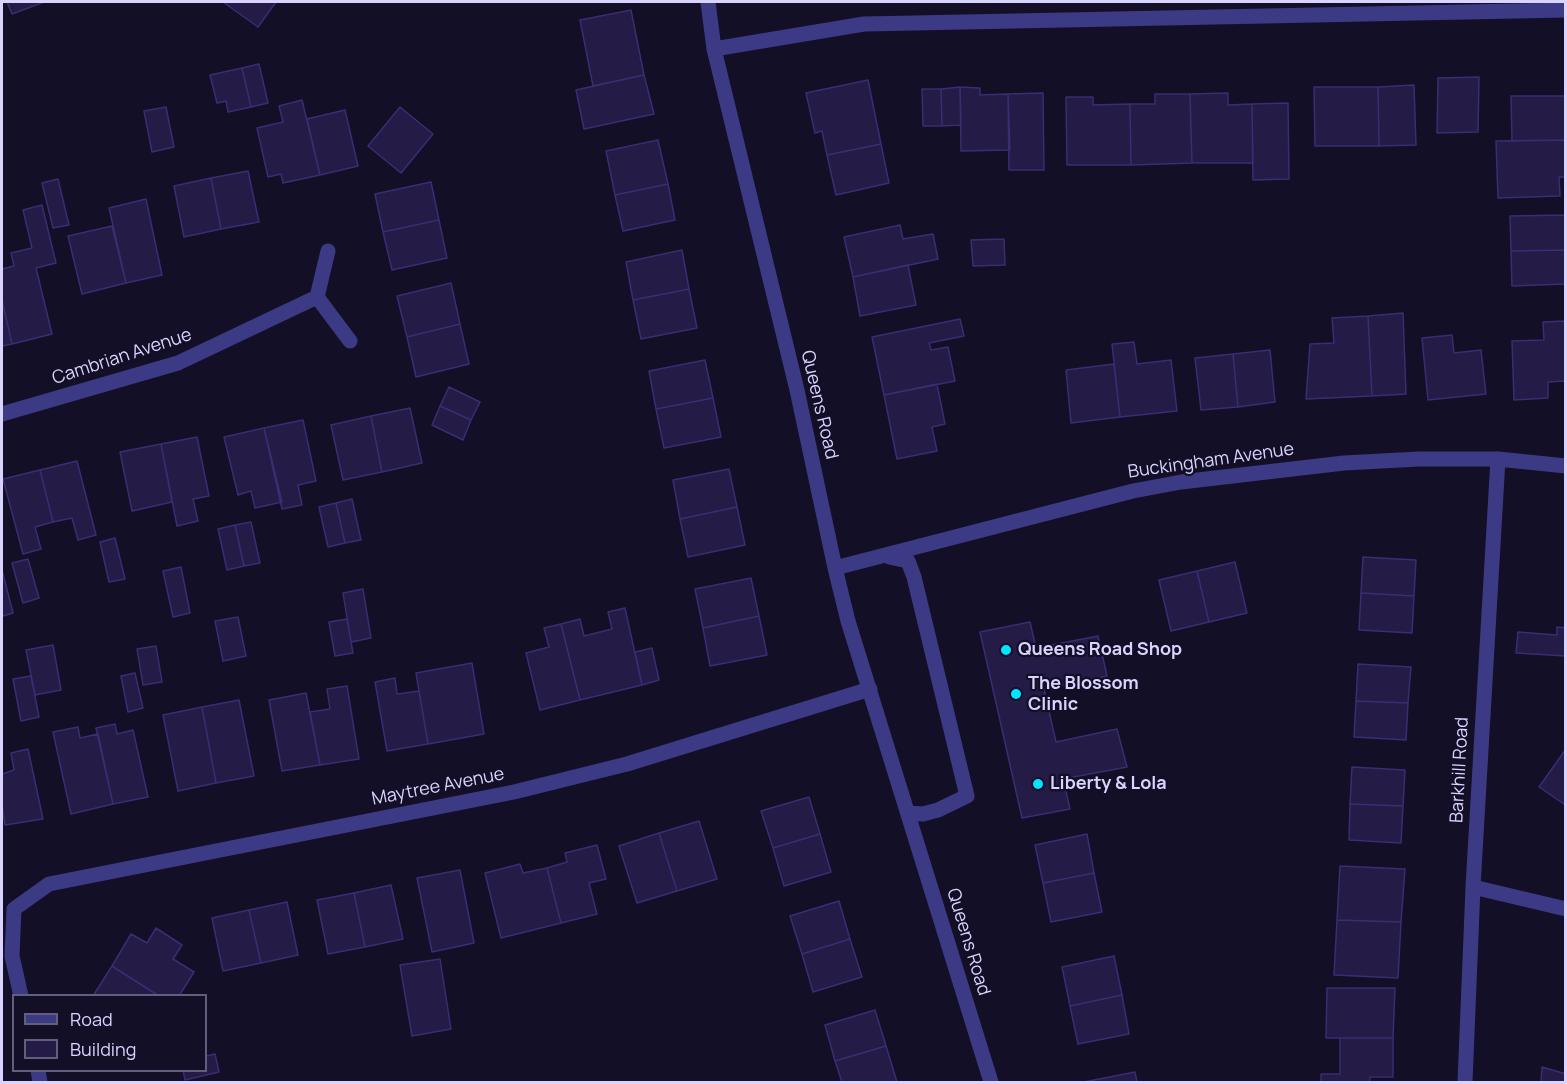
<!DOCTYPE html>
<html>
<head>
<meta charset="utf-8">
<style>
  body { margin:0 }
  #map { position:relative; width:1567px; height:1084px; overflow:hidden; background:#130f26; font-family:Manrope,sans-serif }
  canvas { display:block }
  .frame { position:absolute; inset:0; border:3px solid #d9d4ff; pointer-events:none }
  .legend { position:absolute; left:12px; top:994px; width:195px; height:78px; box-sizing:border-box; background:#130f26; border:2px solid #625e7d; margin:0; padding:8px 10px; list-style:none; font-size:18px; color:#d9d4ff }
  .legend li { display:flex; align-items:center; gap:12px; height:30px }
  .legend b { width:30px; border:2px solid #625e7d }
</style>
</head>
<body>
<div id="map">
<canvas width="1567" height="1084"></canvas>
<div class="frame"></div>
<ul class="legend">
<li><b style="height:8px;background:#3d3a85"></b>Road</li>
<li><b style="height:16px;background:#241b47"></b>Building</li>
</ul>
</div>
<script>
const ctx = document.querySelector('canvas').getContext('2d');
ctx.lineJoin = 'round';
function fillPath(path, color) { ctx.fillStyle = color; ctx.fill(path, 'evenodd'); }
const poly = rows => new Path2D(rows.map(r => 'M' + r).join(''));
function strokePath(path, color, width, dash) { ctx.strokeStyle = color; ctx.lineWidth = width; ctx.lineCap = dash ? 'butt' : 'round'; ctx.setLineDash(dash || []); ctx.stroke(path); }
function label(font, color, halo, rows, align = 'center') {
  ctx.font = font + ' Manrope,sans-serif'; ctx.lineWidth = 4.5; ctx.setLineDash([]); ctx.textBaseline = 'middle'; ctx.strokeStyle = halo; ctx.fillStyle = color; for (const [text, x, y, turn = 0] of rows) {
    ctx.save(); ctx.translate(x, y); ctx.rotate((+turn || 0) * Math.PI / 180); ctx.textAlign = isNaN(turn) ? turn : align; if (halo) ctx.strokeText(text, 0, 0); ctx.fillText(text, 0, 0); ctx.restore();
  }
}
const building = poly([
  [7,2,44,2,12,14,7,2],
  [223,2,276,2,258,27,223,2],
  [631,10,644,75,593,86,580,20,631,10],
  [259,64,268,103,251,107,242,68,259,64],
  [242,68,251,107,228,112,226,101,217,103,210,75,242,68],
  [644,75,654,114,584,129,576,90,644,75],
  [1479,77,1478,132,1437,133,1438,78,1479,77],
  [868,80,881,144,827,155,822,131,815,133,806,93,868,80],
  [1414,85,1416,145,1379,146,1378,87,1414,85],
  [960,87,961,125,942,126,941,89,960,87],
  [960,87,980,88,980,95,1008,94,1010,150,961,151,960,87],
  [1314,87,1378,87,1379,146,1315,146,1314,87],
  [922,89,941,89,942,126,923,126,922,89],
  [1043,93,1044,170,1009,170,1008,94,1043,93],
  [1228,93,1228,105,1252,104,1253,163,1192,163,1190,94,1228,93],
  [1155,94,1190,94,1192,163,1131,165,1130,104,1155,104,1155,94],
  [1511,96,1566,96,1566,140,1512,141,1511,96],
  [1066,97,1093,97,1093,105,1130,104,1131,165,1067,165,1066,97],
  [302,100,320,175,283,183,281,174,268,177,257,128,283,122,279,106,302,100],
  [1288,103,1289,179,1253,180,1252,104,1288,103],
  [166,107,174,147,152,152,144,111,166,107],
  [400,107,433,134,401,173,368,146,400,107],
  [345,110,358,166,320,175,307,119,345,110],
  [658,140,668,184,615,195,606,151,658,140],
  [1566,140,1566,177,1559,177,1560,196,1498,198,1496,141,1566,140],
  [881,144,889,183,836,195,827,155,881,144],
  [248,171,259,222,221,229,211,178,248,171],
  [211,178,221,229,184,237,174,186,211,178],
  [58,179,69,225,53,228,42,183,58,179],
  [431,182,439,220,383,232,375,194,431,182],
  [668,184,675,220,623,231,615,195,668,184],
  [146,199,162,275,126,283,109,208,146,199],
  [42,205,56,263,36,268,52,334,12,344,2,300,2,269,14,266,11,253,32,248,23,210,42,205],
  [1565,215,1566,250,1511,251,1510,216,1565,215],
  [439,220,447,258,392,270,383,232,439,220],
  [900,225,903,239,933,234,938,259,853,277,844,237,900,225],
  [112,226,126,283,82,294,68,236,112,226],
  [1004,239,1005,265,973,266,971,240,1004,239],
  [682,250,689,289,633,300,626,262,682,250],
  [1566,250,1566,284,1512,286,1511,251,1566,250],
  [908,265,916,305,860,316,853,277,908,265],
  [451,283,460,324,407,337,397,296,451,283],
  [689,289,697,328,641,339,633,300,689,289],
  [2,300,12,344,2,346,2,300],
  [1403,313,1406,394,1372,396,1368,316,1403,313],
  [1368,316,1372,396,1306,399,1310,344,1334,343,1332,318,1368,316],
  [960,319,964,336,929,343,931,350,948,347,955,381,884,395,872,337,960,319],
  [1566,321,1566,381,1548,382,1548,398,1514,400,1512,341,1544,340,1543,322,1566,321],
  [460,324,469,364,416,377,407,337,460,324],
  [1452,335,1454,353,1481,350,1486,394,1428,400,1422,338,1452,335],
  [1134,342,1137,364,1171,360,1177,411,1120,417,1112,344,1134,342],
  [1270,350,1275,402,1238,407,1233,354,1270,350],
  [1233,354,1238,407,1201,410,1195,358,1233,354],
  [705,360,713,398,656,409,649,371,705,360],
  [1114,364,1120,417,1071,423,1066,370,1114,364],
  [937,384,945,424,932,427,937,451,897,459,884,395,937,384],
  [449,387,480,402,471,420,440,406,449,387],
  [713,398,721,437,664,448,656,409,713,398],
  [440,406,471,420,463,440,432,425,440,406],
  [410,408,422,463,382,472,371,416,410,408],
  [371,416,382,472,343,480,331,425,371,416],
  [303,420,316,481,298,485,302,505,282,509,264,428,303,420],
  [264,428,282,502,255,508,251,491,238,495,224,437,264,428],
  [197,437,209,496,193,499,198,521,177,526,161,444,197,437],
  [161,444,172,502,132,511,120,452,161,444],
  [77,461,96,535,78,540,72,518,53,522,40,470,77,461],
  [729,469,737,507,680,519,673,480,729,469],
  [40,470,53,522,35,527,41,549,23,554,3,479,40,470],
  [352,499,361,540,345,543,336,503,352,499],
  [336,503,345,543,328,547,319,507,336,503],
  [737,507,745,545,688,557,680,519,737,507],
  [251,522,260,563,244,566,235,525,251,522],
  [235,525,244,566,227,570,218,529,235,525],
  [115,538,125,579,109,582,100,542,115,538],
  [1363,557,1416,560,1414,596,1361,593,1363,557],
  [28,559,39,598,23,603,12,563,28,559],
  [1235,562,1247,613,1209,622,1197,571,1235,562],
  [181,567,190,613,173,617,163,571,181,567],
  [2,570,13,613,3,616,2,612,2,570],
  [1197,571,1209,622,1171,631,1159,580,1197,571],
  [751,578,759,616,703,628,695,589,751,578],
  [363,589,371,638,351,642,343,593,363,589],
  [1361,593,1414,596,1412,633,1359,630,1361,593],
  [625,608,642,685,580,700,561,624,580,619,584,636,612,629,608,612,625,608],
  [759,616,767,655,710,666,703,628,759,616],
  [238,617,246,656,223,661,215,621,238,617],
  [347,619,353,653,335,656,329,622,347,619],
  [1030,622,1036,648,1098,636,1107,676,1044,689,1056,742,1117,729,1127,767,1063,779,1070,809,1022,818,980,632,1030,622],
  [561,624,580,700,540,710,526,653,549,647,544,628,561,624],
  [1557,627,1566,628,1566,656,1516,653,1518,632,1557,635,1557,627],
  [53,645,61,690,35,695,26,650,53,645],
  [156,646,162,682,143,685,137,649,156,646],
  [652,648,659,680,642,685,635,652,652,648],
  [472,663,484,734,428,744,416,673,472,663],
  [1358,664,1411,667,1408,703,1356,701,1358,664],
  [135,673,143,708,128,712,121,676,135,673],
  [31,676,39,717,21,721,13,679,31,676],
  [395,678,397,694,419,691,428,744,387,751,375,682,395,678],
  [347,686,359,759,320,765,310,712,330,709,327,689,347,686],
  [306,693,320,765,282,771,269,700,306,693],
  [239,700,254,776,216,783,202,707,239,700],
  [1356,701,1408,703,1406,740,1354,737,1356,701],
  [202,707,216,783,178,791,163,715,202,707],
  [115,724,117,734,133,730,148,797,113,804,96,728,115,724],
  [78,727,80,738,98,734,113,804,71,814,53,732,78,727],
  [28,749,43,819,5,825,2,805,2,774,14,770,11,753,28,749],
  [1566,749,1566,801,1564,804,1539,787,1566,749],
  [1352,767,1405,770,1403,806,1350,804,1352,767],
  [809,797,820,834,773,848,761,811,809,797],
  [1350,804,1403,806,1401,843,1349,840,1350,804],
  [699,821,717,879,677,891,659,833,699,821],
  [659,833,677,891,637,903,619,846,659,833],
  [820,834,831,872,784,886,773,848,820,834],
  [1087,834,1094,873,1043,883,1035,845,1087,834],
  [597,845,606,879,589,883,597,914,561,923,547,868,567,862,565,853,597,845],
  [520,864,523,873,547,868,561,923,501,938,485,873,520,864],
  [1340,866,1405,869,1401,922,1337,920,1340,866],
  [460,870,474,943,432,952,417,878,460,870],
  [1094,873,1102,912,1051,922,1043,883,1094,873],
  [391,885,403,939,365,947,354,893,391,885],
  [354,893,365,947,328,954,317,900,354,893],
  [839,901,850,939,802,954,790,916,839,901],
  [287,902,298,955,261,963,249,910,287,902],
  [249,910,261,963,223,971,212,918,249,910],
  [1337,920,1401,922,1398,978,1334,975,1337,920],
  [156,928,182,945,173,959,194,972,179,996,159,996,112,966,131,934,147,943,156,928],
  [850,939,862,977,813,992,802,954,850,939],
  [1114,956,1122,995,1070,1006,1062,967,1114,956],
  [440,959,451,1029,412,1036,400,965,440,959],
  [112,966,159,996,93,996,112,966],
  [1327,988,1395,988,1393,1038,1326,1038,1327,988],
  [1122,995,1129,1034,1078,1044,1070,1006,1122,995],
  [875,1010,886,1046,835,1061,825,1025,875,1010],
  [1340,1038,1393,1038,1393,1077,1370,1077,1370,1082,1321,1082,1321,1074,1340,1074,1340,1038],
  [886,1046,897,1082,842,1082,835,1061,886,1046],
  [215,1054,219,1072,185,1080,183,1070,206,1070,206,1056,215,1054],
  [1542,1067,1566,1074,1566,1082,1541,1082,1542,1067],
  [1135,1072,1137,1082,1084,1082,1135,1072]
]);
fillPath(building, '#241b47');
strokePath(building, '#3b2d73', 1.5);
strokePath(poly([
  [708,2,714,49,797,390,835,568,848,621,991,1082],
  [714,49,864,24,1566,10],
  [328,251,317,297,350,341],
  [2,414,178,363,317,297],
  [889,557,908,561,914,577,967,796,938,810,923,814,909,813],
  [835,568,1133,491,1181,482,1344,463,1419,459,1498,459,1566,466],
  [1473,887,1566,909],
  [21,996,12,956,14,909,49,884,514,792,627,764,870,689],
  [38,1070,40,1082],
  [1465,1082,1473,887,1498,459]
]), '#3d3a85', 15);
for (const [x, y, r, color] of [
  [1006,650,6,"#00e5ff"],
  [1016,694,6,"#00e5ff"],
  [1038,784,6,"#00e5ff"]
]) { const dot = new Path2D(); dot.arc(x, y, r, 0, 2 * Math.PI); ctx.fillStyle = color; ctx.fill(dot); strokePath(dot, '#130f26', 2); }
label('18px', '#d9d4ff', '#130f26', [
  ["Cambrian Avenue",122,357,-18],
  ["Queens Road",819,405,77],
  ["Buckingham Avenue",1211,461,-8],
  ["Barkhill Road",1460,770,-87],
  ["Maytree Avenue",438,787,-11],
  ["Queens Road",968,942,73]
]);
label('bold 18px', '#d9d4ff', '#130f26', [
  ["Queens Road Shop",1018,650],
  ["The Blossom",1028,684],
  ["Clinic",1028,705],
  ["Liberty & Lola",1050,784]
], 'left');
</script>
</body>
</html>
